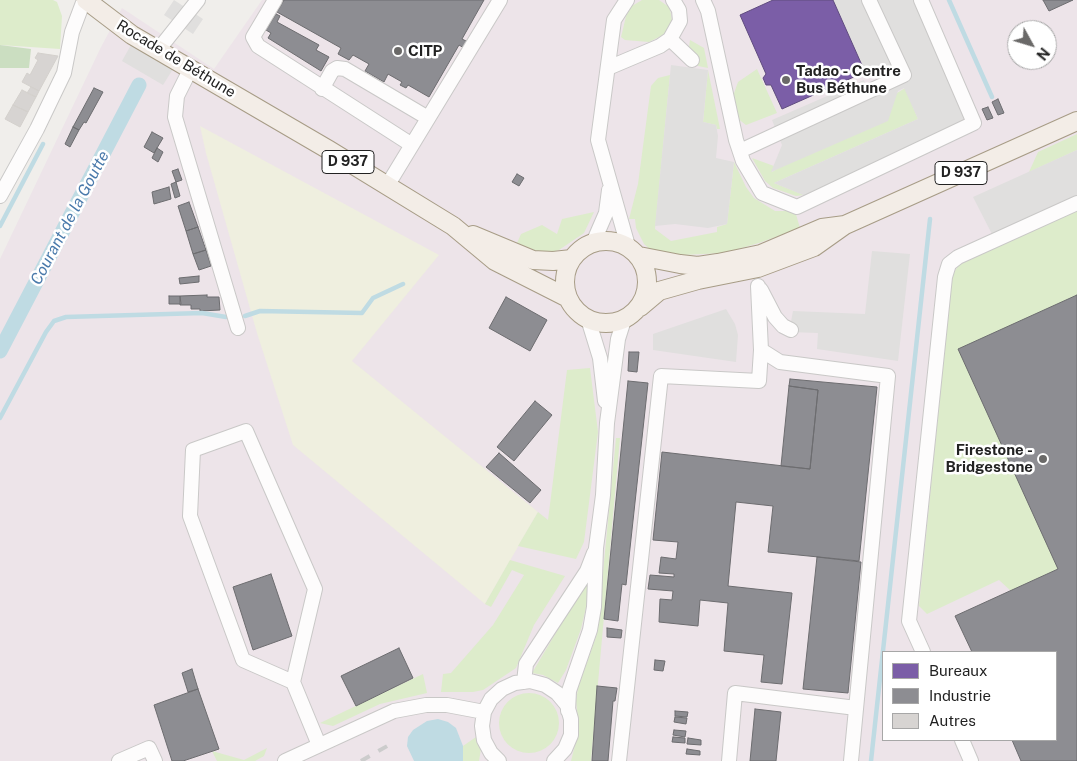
<!DOCTYPE html>
<html>
<head>
<meta charset="utf-8">
<style>
  body { margin:0 }
  #map { position:relative; width:1077px; height:761px; overflow:hidden; background:#f0eeeb; font-family:"Public Sans",sans-serif }
  canvas { display:block }
  .legend { position:absolute; left:882px; top:651px; width:175px; height:90px; box-sizing:border-box; background:#fff; border:1px solid #a7a7a7; margin:0; padding:6px 9px; list-style:none; font-size:15px; color:#222 }
  .legend li { display:flex; align-items:center; gap:10px; height:25px }
  .legend b { width:25px; border:1px solid #a7a7a7 }
  .north { position:absolute; left:1007px; top:20px; width:50px; height:50px; box-sizing:border-box; background:#fff; border:1px solid #a7a7a7; border-radius:50%; rotate:129deg; font-size:14px; font-weight:700; line-height:20px; text-align:center; color:#222 }
  .north::after { content:''; display:block; margin:auto; width:18px; height:22px; background:#6a6968; clip-path:polygon(50% 0,100% 100%,50% 72%,0 100%) }
</style>
</head>
<body>
<div id="map">
<canvas width="1077" height="761"></canvas>
<ul class="legend">
<li><b style="height:14px;background:#7b5ea7"></b>Bureaux</li>
<li><b style="height:14px;background:#8d8d92"></b>Industrie</li>
<li><b style="height:14px;background:#d7d4d2"></b>Autres</li>
</ul>
<div class="north">N</div>
</div>
<script>
const ctx = document.querySelector('canvas').getContext('2d');
ctx.lineJoin = 'round';
function fillPath(path, color) { ctx.fillStyle = color; ctx.fill(path, 'evenodd'); }
const poly = rows => new Path2D(rows.map(r => 'M' + r).join(''));
function strokePath(path, color, width, dash) { ctx.strokeStyle = color; ctx.lineWidth = width; ctx.lineCap = dash ? 'butt' : 'round'; ctx.setLineDash(dash || []); ctx.stroke(path); }
function label(font, color, halo, rows, align = 'center') {
  ctx.font = font + ' "Public Sans",sans-serif'; ctx.lineWidth = 5; ctx.setLineDash([]); ctx.textBaseline = 'middle'; ctx.strokeStyle = halo; ctx.fillStyle = color; for (const [text, x, y, turn = 0] of rows) {
    ctx.save(); ctx.translate(x, y); ctx.rotate((+turn || 0) * Math.PI / 180); ctx.textAlign = isNaN(turn) ? turn : align; if (halo) ctx.strokeText(text, 0, 0); ctx.fillText(text, 0, 0); ctx.restore();
  }
}
fillPath(poly([
  [262,0,1077,0,1077,761,0,761,0,259,101,47,122,8,214,69],
  [1017,30,1047,30,1047,60,1017,60],
  [883,652,1056,652,1056,740,883,740]
]), '#ede4e9');
fillPath(poly([
  [200,126,439,255,352,361,538,512,485,604,293,445,257,333,206,153]
]), '#efefdf');
fillPath(poly([
  [0,0,53,0,57,2,62,16,60,49,0,45],
  [659,0,669,7,671,14,672,21,665,34,649,42,625,40,621,37,623,29,626,16,632,6,642,0],
  [690,40,704,48,708,68,698,66,696,56,689,47],
  [757,69,777,113,746,125,737,118,733,96,738,82],
  [708,70,720,129,717,129,716,125,703,122],
  [670,75,655,229,671,241,717,232,717,227,727,224,734,162,746,187,754,198,775,211,795,211,800,228,759,243,724,253,683,255,664,254,652,251,644,244,636,228,635,219,629,219,638,184,651,86,658,78],
  [905,88,918,119,774,183,804,195,796,196,773,188,765,181,752,158,774,166,772,172],
  [1077,134,1077,150,1029,172,1038,152],
  [1077,208,1077,295,1058,569,1011,591,999,580,927,614,919,606,952,275,961,262],
  [594,212,584,233,559,250,548,253,537,251,517,243,521,234,542,225,557,234,562,219],
  [590,368,598,432,584,542,576,559,518,546,538,512,548,520,567,370],
  [616,438,620,438,591,761,571,761,579,729,576,701,578,688,597,634],
  [510,560,565,576,534,625,516,668,483,690,473,692,441,692,443,674,451,673,493,625,524,575,512,570,491,607,485,604],
  [589,577,589,595,581,629,566,670,558,683,543,675,532,673],
  [423,674,427,693,380,704,333,726,320,723],
  '499 723a30 30 0 1 1 60 0a30 30 0 1 1-60 0Z',
  [476,737,481,749,479,761,463,761,463,746],
  [267,748,264,756,255,761,217,761,212,751,244,760]
]), '#ddeccb');
fillPath(poly([
  [0,45,31,49,29,68,0,68]
]), '#cbdec1');
fillPath(poly([
  [174,0,203,19,193,34,164,15],
  [833,0,921,0,974,123,813,199,774,183,918,119,904,88,898,91,888,121,771,172,782,145,772,120,864,80,868,92,882,85,876,67,865,72],
  [131,45,173,69,163,85,122,61],
  [671,65,708,70,703,122,716,125,718,136,716,158,734,162,727,224,708,228,675,224,655,226],
  [1077,150,1077,203,995,240,973,197],
  [872,251,910,254,898,361,817,349,818,333,789,332,793,311,865,314],
  [726,309,735,324,738,335,736,362,653,350,653,334]
]), '#e0dfde');
fillPath(poly([
  [438,719,448,722,456,728,463,746,463,761,414,761,407,746,408,737,413,730,427,721]
]), '#bfdbe3');
const offices = poly([
  [773,0,833,0,865,72,782,109,771,85,766,85,763,78,766,74,740,15,773,0]
]);
fillPath(offices, '#7b5ea7');
strokePath(offices, '#604c7f', 1);
const industry = poly([
  [284,0,484,0,462,39,468,42,464,48,459,45,429,97,408,85,406,88,400,85,402,82,388,74,384,82,365,71,369,64,353,55,349,60,338,54,341,48,277,12,284,0],
  [1043,0,1073,0,1049,11,1043,0],
  [276,14,280,16,277,22,319,45,316,50,329,57,321,71,268,38,271,33,266,30,276,14],
  [94,88,103,92,86,123,84,122,79,130,73,127,94,88],
  [998,99,1004,113,998,115,992,102,998,99],
  [988,107,993,118,987,120,982,109,988,107],
  [73,127,79,130,70,147,65,144,73,127],
  [152,132,163,138,154,153,144,147,152,132],
  [157,148,163,152,158,162,152,158,157,148],
  [178,169,182,180,176,182,172,171,178,169],
  [517,174,524,178,519,186,512,182,517,174],
  [176,182,180,196,175,198,171,184,176,182],
  [169,187,171,199,154,204,152,192,169,187],
  [189,202,198,227,186,231,178,206,189,202],
  [198,227,206,250,193,254,186,231,198,227],
  [206,250,211,266,199,270,193,254,206,250],
  [199,276,199,282,180,284,179,278,199,276],
  [207,295,207,297,219,297,220,310,200,311,200,309,191,309,191,305,180,305,180,296,207,295],
  [1077,295,1077,761,1021,761,1012,740,1056,740,1056,652,972,652,955,616,1058,569,958,349,1077,295],
  [169,296,180,296,181,304,169,304,169,296],
  [506,297,547,320,530,351,489,328,506,297],
  [629,352,639,352,637,372,628,371,629,352],
  [790,379,877,387,859,561,768,552,773,506,736,502,728,586,792,593,782,684,761,682,764,655,724,651,728,603,700,600,698,626,659,622,660,599,672,600,673,591,648,589,650,575,674,577,674,574,659,573,661,557,676,559,678,542,653,540,662,452,810,469,818,390,789,386,790,379],
  [628,381,648,383,626,585,622,584,618,621,604,619,628,381],
  [789,386,818,390,810,469,781,466,789,386],
  [535,401,552,415,514,461,497,447,535,401],
  [499,453,541,490,530,503,486,467,499,453],
  [817,557,861,562,848,693,803,689,817,557],
  [271,574,292,636,253,650,233,587,271,574],
  [607,628,622,630,621,638,607,637,607,628],
  [399,648,413,678,356,706,341,676,399,648],
  [655,660,665,661,663,671,654,670,655,660],
  [192,669,198,689,188,692,182,673,192,669],
  [597,686,617,688,615,701,613,701,608,761,592,761,597,686],
  [198,689,219,749,183,761,172,761,154,705,198,689],
  [755,709,781,712,776,761,750,761,755,709],
  [675,711,688,712,687,717,675,716,675,711],
  [675,717,687,718,686,724,674,722,675,717],
  [674,730,686,731,685,737,673,735,674,730],
  [673,737,685,738,685,743,672,742,673,737],
  [688,738,701,740,701,745,687,744,688,738],
  [687,749,700,751,700,755,686,754,687,749]
]);
fillPath(industry, '#8d8d92');
strokePath(industry, '#6d6d70', 1);
strokePath(poly([
  [949,0,992,97],
  [0,226,43,144],
  [245,316,260,311,362,313,373,298,403,284],
  [0,418,46,332,54,321,66,317,202,313,226,317],
  [871,761,930,219]
]), '#bfdbe3', 4.5);
strokePath(poly([
  [0,351,139,85]
]), '#bfdbe3', 15);
const building = poly([
  [38,53,58,56,39,91,22,82,27,73,30,75,38,60,35,58,38,53],
  [31,87,39,91,36,97,27,93,31,87],
  [22,90,36,97,28,112,13,105,22,90],
  [13,105,28,112,20,127,5,119,13,105]
]);
fillPath(building, '#d7d4d2');
strokePath(building, '#d3d0cc', 1);
const minor = poly([
  [275,0,253,37,258,46,412,145],
  [627,0,614,20,598,140,628,246],
  [703,0,708,11,736,140,743,161,762,193,797,207,974,123,921,0],
  [670,39,692,60],
  [159,49,198,0],
  [191,68,177,96,175,117,238,328],
  [608,68,660,46,670,39,680,21,679,10,673,0],
  [322,89,332,71,337,68,345,69,428,118],
  [740,151,904,75,869,0],
  [387,186,500,0],
  [0,196,37,129,64,73,72,32,84,0],
  [593,243,606,213,609,190],
  [761,290,775,317,783,326,791,330],
  [588,319,600,358,605,401],
  [761,350,780,362,888,376,851,761],
  [923,652,909,621,945,277,949,264,958,257,1077,203],
  [293,682,243,660,190,516,193,450,246,431,315,589,293,682,319,745],
  [524,682,526,664,587,571,594,553],
  [568,711,569,691,590,630,594,607,596,548,603,495,607,423,618,339,624,320],
  [962,740,971,761],
  [119,761,149,748,155,761],
  [285,761,394,711,426,705,447,705,484,712],
  [499,761,491,753,484,740,482,726,484,712,491,699,502,689,515,683,530,681,545,685,557,693,567,705,571,719,571,735,565,749,554,761],
  [619,761,661,376,759,381,761,350,758,286],
  [729,761,735,693,856,708]
]);
const major = poly([
  [86,0,132,35,329,150,453,226,495,261,568,298],
  [473,235,533,260,553,261,572,259],
  '565 282a41 41 0 1 1 82 0a41 41 0 1 1-82 0Z',
  [639,256,680,264,698,266,718,263,761,254,822,228,845,225],
  [640,307,659,291,698,280,758,268,814,247,845,225,1077,121]
]);
strokePath(minor, '#c9c8c7', 16);
strokePath(major, '#a79c86', 20);
strokePath(minor, '#fdfcfc', 14);
strokePath(major, '#f3ede7', 18);
strokePath(poly([
  [361,761,389,745]
]), '#ccc', 4, [10, 10]);
for (const [x, y, r, color] of [
  [398,51,5,"#6a6968"],
  [786,80,5,"#6a6968"],
  [1043,459,5,"#6a6968"]
]) { const dot = new Path2D(); dot.arc(x, y, r, 0, 2 * Math.PI); ctx.fillStyle = color; ctx.fill(dot); strokePath(dot, '#fff', 2); }
for (const [x, y, w] of [
  [348,162,52],
  [961,173,52]
]) { const box = new Path2D(); box.roundRect(x - w / 2, y - 11.5, w, 23, 4); ctx.fillStyle = '#fff'; ctx.fill(box); strokePath(box, '#222', 1); }
label('bold 14px', '#222', null, [
  ["D 937",348,162],
  ["D 937",961,173]
]);
label('bold 15px', '#222', '#fff', [
  ["CITP",408,51],
  ["Tadao - Centre",796,71],
  ["Bus Béthune",796,88],
  ["Firestone -",1033,450,"right"],
  ["Bridgestone",1033,467,"right"]
], 'left');
label('15px', '#222', '#fff', [
  ["Rocade de Béthune",176,59,31]
]);
label('italic 16px', '#4a7aab', '#fff', [
  ["Courant de la Goutte",70,218,-62]
]);
</script>
</body>
</html>
